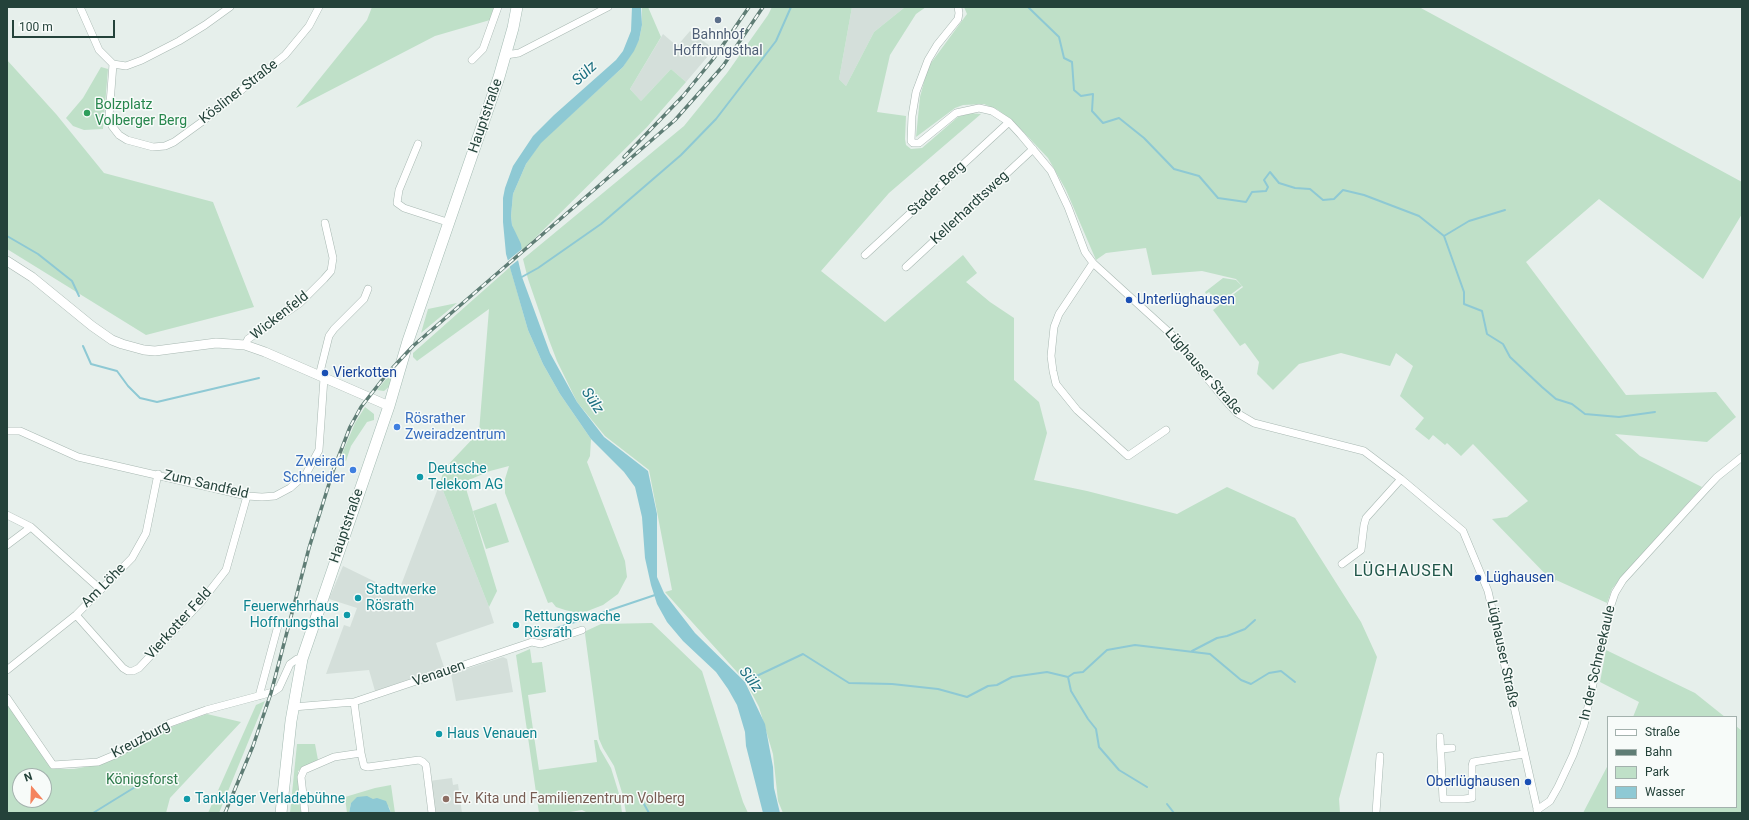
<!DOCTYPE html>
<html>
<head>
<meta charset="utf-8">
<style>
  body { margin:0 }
  #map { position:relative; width:1749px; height:820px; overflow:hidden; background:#e6efeb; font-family:Roboto,sans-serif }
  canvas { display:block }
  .frame { position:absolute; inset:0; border:8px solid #24423a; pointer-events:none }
  .legend { position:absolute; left:1607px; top:716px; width:130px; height:92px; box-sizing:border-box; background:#f7fbf9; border:1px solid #a3b1ad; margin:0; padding:5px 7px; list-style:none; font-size:12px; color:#24423a }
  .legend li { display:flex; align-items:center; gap:8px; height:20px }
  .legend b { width:20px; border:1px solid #a3b1ad }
  .north { position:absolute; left:12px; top:768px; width:40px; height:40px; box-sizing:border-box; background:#f7fbf9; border:1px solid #a3b1ad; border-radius:50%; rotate:341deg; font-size:11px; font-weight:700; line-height:16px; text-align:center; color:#24423a }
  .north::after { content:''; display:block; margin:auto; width:14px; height:18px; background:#f4845f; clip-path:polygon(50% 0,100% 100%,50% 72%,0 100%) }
  .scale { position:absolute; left:12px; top:20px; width:103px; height:18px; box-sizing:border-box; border:2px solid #24423a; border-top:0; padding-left:5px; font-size:12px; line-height:14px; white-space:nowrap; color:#24423a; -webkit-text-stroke:3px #f7fbf9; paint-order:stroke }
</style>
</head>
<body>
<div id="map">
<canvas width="1749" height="820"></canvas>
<div class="frame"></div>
<ul class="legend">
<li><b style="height:5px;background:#fff"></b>Straße</li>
<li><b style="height:5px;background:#5f7d75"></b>Bahn</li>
<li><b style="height:11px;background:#bfe0c8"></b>Park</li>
<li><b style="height:11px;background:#8ec9d4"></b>Wasser</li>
</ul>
<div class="north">N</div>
<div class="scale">100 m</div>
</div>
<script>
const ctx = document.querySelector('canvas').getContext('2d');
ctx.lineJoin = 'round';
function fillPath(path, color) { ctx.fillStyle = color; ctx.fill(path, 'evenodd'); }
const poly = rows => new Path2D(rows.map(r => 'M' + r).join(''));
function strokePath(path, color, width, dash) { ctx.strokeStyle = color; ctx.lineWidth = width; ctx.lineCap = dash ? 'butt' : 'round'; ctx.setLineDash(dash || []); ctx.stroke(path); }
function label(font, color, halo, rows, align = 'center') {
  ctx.font = font + ' Roboto,sans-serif'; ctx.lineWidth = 3; ctx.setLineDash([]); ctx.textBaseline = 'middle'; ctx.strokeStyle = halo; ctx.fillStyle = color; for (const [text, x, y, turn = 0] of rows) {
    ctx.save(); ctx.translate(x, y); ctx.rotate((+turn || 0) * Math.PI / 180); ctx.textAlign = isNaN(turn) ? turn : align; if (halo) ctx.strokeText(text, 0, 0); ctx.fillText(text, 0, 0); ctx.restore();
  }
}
fillPath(poly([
  [852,7,905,7,874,32,846,86,839,79],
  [690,31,714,49,686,82,671,69,641,101,630,89,663,34,677,46],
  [440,483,489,607,494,623,436,643,444,667,375,691,369,670,326,674,344,625,350,627,357,608,329,599,343,566,398,593],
  [503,657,507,659,513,692,456,701,451,674],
  [452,778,453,785,458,784,462,813,433,813,429,781]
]), '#d4dfda');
fillPath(poly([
  [372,7,495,7,490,20,435,36,296,108,367,20],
  [642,7,648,7,661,37,630,89,641,101,671,69,686,82,647,127,522,251,512,225,511,216,513,194,526,164,540,143,623,67,639,40,642,25],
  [772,7,852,7,839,79,846,86,874,32,905,7,926,7,916,14,890,55,877,112,906,116,905,139,906,145,911,149,922,148,958,117,969,113,981,114,889,193,821,271,885,322,963,255,977,273,966,282,990,302,1014,318,1014,380,1039,402,1047,433,1034,480,1087,491,1177,514,1227,487,1295,518,1361,622,1377,657,1339,799,1340,813,783,813,778,801,773,754,759,707,746,682,665,592,672,590,649,470,605,436,577,402,557,361,549,340,528,279,523,259,684,126,727,73,768,15],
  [964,7,1419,7,1742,182,1742,214,1703,279,1599,199,1526,262,1626,395,1716,392,1736,417,1707,442,1615,434,1640,456,1702,487,1624,574,1612,589,1607,603,1556,580,1554,583,1492,519,1507,517,1528,501,1473,444,1461,456,1447,443,1445,445,1433,435,1429,440,1415,429,1424,418,1400,396,1413,366,1396,353,1390,366,1341,353,1299,364,1273,390,1257,374,1259,362,1245,343,1240,346,1213,310,1243,287,1236,279,1202,271,1152,275,1146,248,1106,253,1096,260,1066,190,1048,158,1015,123,998,110,984,104,963,105,955,108,916,137,920,97,928,67,967,14],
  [7,60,56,114,104,173,213,202,254,307,146,335,7,249],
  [101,67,108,69,103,129,84,130,73,126,66,118,83,98],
  [510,267,528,330,543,364,560,394,591,439,590,456,587,462,625,561,627,577,618,594,603,605,585,612,577,613,565,610,556,607,552,602,548,603,505,493,505,479,509,466,490,471,464,482,497,591,489,607,440,483,444,469,479,432,489,309,417,361,413,357,413,353],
  [1223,278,1236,280,1242,286,1218,304,1209,292,1206,294,1205,292],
  [457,303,421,333,428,309],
  [393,375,390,386,384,391,377,390,387,378],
  [365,407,374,414,374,420,367,422,351,446,346,461,339,461,355,423],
  [496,503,509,542,486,549,473,511],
  [652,623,702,671,743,802,748,813,626,813,623,796,614,766,603,748,599,739,585,634,586,631,601,624],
  [530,649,532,663,542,662,546,692,528,695,539,770,597,762,594,740,597,740,600,749,611,768,620,797,622,813,588,813,582,810,564,813,539,813,516,655],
  [1606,650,1695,693,1725,717,1633,717,1639,702,1600,682],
  [265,701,219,813,208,813,256,705],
  [7,704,52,769,74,769,100,764,171,727,207,714,241,722,170,798,166,813,7,813],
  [20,776,44,776,44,800,20,800],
  [1736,726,1742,731,1742,813,1583,813,1608,765,1608,807,1736,807],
  [297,744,315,744,318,760,298,771,301,813,290,813],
  [391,785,395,813,391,813,389,807,373,799,351,803,349,813,347,813,345,797,375,788]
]), '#bfe0c8');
fillPath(poly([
  [632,7,641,7,642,25,639,40,634,51,623,67,541,143,526,164,513,194,511,216,512,225,521,244,522,251,518,260,522,277,550,353,577,402,604,437,648,471,657,514,657,577,664,593,695,633,745,682,765,724,773,767,774,788,780,813,763,813,746,746,745,732,737,705,728,689,716,672,683,641,667,622,657,604,651,585,645,558,642,517,635,487,624,472,591,439,560,394,543,364,528,330,506,254,503,222,503,198,505,188,513,166,533,136,554,115,616,60,623,51,631,31],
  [367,796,373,799,377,798,386,801,391,813,349,813,351,803,357,797]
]), '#8ec9d4');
fillPath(poly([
  [522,249,524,251,522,257,508,268,506,262]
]), '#e6efeb');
strokePath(poly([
  [1028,7,1059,37,1064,58,1072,62,1074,90,1081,96,1093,94,1092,111,1103,123,1119,118,1144,138,1174,169,1199,176,1218,198,1246,202,1252,192,1266,191,1268,187,1264,180,1270,172,1279,183,1295,188,1310,189,1323,200,1334,199,1343,190,1364,195,1419,216,1444,236,1464,292,1464,304,1482,311,1487,334,1503,344,1510,357,1542,387,1556,399,1572,404,1585,414,1619,417,1655,412],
  [7,236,38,254,72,281,79,296],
  [1444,236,1469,221,1505,210],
  [520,278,538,268,601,224,681,155,716,119,776,41,791,7],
  [83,346,91,364,117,371,128,386,140,398,157,402,259,378],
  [539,634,655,595],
  [1192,651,1217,638,1227,636,1245,629,1255,620],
  [1068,677,1071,691,1088,719,1096,729,1099,747,1119,770,1147,787],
  [744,682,803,654,849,683,892,684,938,689,967,697,988,686,997,685,1012,677,1047,672,1068,677,1074,673,1083,672,1107,650,1135,645,1210,654,1241,680,1251,684,1269,673,1281,671,1295,682],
  [644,804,649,813],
  [1167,804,1174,813],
  [93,813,140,784,168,781]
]), '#8ec9d4', 2);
const minor = poly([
  [80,7,99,50,113,64,126,66,142,60,179,41,205,25,230,7],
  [958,7,959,13,958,19,937,45,928,60,916,92,912,116,911,141,913,143,919,143,956,113,979,108,992,111,1009,122,1021,135,1051,171,1068,207,1085,252,1093,263,1172,335,1225,400,1237,413,1254,423,1364,451,1401,479,1463,531,1488,591,1538,813],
  [506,55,519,53,608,7],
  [472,60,483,49,498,7],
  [113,64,109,117,112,126,119,135,127,140,153,147,165,146,174,142,203,121,285,55,309,26,319,7],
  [418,144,399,190,397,203,404,208,450,223],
  [865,255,1009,122],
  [1093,263,1059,314,1054,327,1051,356,1053,371,1056,384,1077,410,1128,456,1166,430],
  [906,267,1033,149],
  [245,345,248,339,300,303,324,279,331,271,333,258,325,223],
  [319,376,329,336,334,329,364,299,368,289],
  [7,431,20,431,78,457,247,496,262,497,275,496,290,488,306,474,319,450,324,378],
  [7,515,31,527,100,589],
  [7,545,31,527],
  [1342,564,1361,550,1364,525,1366,518,1401,479],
  [76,615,123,668,128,671,133,671,139,668,201,602,226,570,247,496],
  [7,670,76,615,132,558,146,533,158,474],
  [259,696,279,622],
  [7,698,53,765,98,762,117,754,170,723,206,710,273,692,279,688,290,664,297,659,302,659],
  [354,702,361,753,364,766,368,767,419,760,423,762,426,765,432,813],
  [293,707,354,702,532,642,541,644,582,630],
  [1440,737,1443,799,1464,799,1472,798,1472,766,1473,762,1524,754],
  [1441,749,1452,748],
  [1537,810,1550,801,1558,787,1573,755,1584,725,1609,611,1615,593,1623,580,1704,491,1717,477,1742,457],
  [305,813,301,777,304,770,334,757,361,753],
  [1376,813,1380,756]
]);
const tertiary = poly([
  [7,261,32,277,92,326,112,340,122,344,144,350,155,351,216,343,245,345,265,352,389,406]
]);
const secondary = poly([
  [281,813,291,721,302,659,389,406,408,341,499,77,513,28,517,7]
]);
strokePath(minor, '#a8b8b2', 8);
strokePath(tertiary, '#a8b8b2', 10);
strokePath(secondary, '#a4bbb3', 12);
strokePath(minor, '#fff', 7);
strokePath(tertiary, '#fff', 9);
strokePath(secondary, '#fff', 11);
const rail = poly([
  [624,157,683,96,714,58,749,7],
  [225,813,253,746,271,693,309,548,333,471,350,427,361,407,386,375,413,346,675,120,723,66,763,7]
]);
strokePath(rail, '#5f7d75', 3.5);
strokePath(rail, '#f7fbf9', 2, [6]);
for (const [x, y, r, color] of [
  [718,20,4,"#5c6f8a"],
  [87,113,4,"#2e9e5b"],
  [1129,300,4,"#1a4fb4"],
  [325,373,4,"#1a4fb4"],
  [397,427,4,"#3f7fe0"],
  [353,470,4,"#3f7fe0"],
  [420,477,4,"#0f9aa8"],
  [1478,578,4,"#1a4fb4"],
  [358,598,4,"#0f9aa8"],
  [347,615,4,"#0f9aa8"],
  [516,625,4,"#0f9aa8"],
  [439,734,4,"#0f9aa8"],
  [1528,782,4,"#1a4fb4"],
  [187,799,4,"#0f9aa8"],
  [446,799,4,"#8d6e63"]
]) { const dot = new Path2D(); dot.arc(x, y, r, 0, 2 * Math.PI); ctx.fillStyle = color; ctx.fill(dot); strokePath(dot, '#f7fbf9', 1.5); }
label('14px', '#4e5e75', '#f7fbf9', [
  ["Bahnhof",718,35],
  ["Hoffnungsthal",718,51]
]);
label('14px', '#24423a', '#f7fbf9', [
  ["Kösliner Straße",239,92,-38],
  ["Hauptstraße",486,116,-71],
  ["Stader Berg",937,189,-43],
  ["Kellerhardtsweg",970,208,-43],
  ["Wickenfeld",280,316,-38],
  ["Lüghauser Straße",1203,372,49],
  ["Zum Sandfeld",206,485,13],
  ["Hauptstraße",347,526,-71],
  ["Am Löhe",104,586,-45],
  ["Vierkotter Feld",179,624,-48],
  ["Lüghauser Straße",1502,654,78],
  ["In der Schneekaule",1598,663,-77],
  ["Venauen",439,674,-19],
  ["Kreuzburg",141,740,-28]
]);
label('14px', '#27864d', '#f7fbf9', [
  ["Bolzplatz",95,105],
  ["Volberger Berg",95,121]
], 'left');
label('14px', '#164399', '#f7fbf9', [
  ["Unterlüghausen",1137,300],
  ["Vierkotten",333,373],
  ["Lüghausen",1486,578],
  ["Oberlüghausen",1520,782,"right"]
], 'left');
label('14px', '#366cbe', '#f7fbf9', [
  ["Rösrather",405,419],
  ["Zweiradzentrum",405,435],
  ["Zweirad",345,462,"right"],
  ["Schneider",345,478,"right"]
], 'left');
label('14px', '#0d838f', '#f7fbf9', [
  ["Deutsche",428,469],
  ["Telekom AG",428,485],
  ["Stadtwerke",366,590],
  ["Rösrath",366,606],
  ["Feuerwehrhaus",339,607,"right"],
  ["Hoffnungsthal",339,623,"right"],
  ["Rettungswache",524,617],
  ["Rösrath",524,633],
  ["Haus Venauen",447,734],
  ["Tanklager Verladebühne",195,799]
], 'left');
label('14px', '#2d7a4b', '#f7fbf9', [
  ["Königsforst",142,780]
]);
label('14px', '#785e54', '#f7fbf9', [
  ["Ev. Kita und Familienzentrum Volberg",454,799]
], 'left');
label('italic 15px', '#1c6f80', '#f7fbf9', [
  ["Sülz",585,74,-43],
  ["Sülz",592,401,56],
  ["Sülz",750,680,53]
]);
ctx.letterSpacing = '1px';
label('16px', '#1f5548', '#f7fbf9', [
  ["LÜGHAUSEN",1404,572]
]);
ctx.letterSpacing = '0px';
</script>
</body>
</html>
